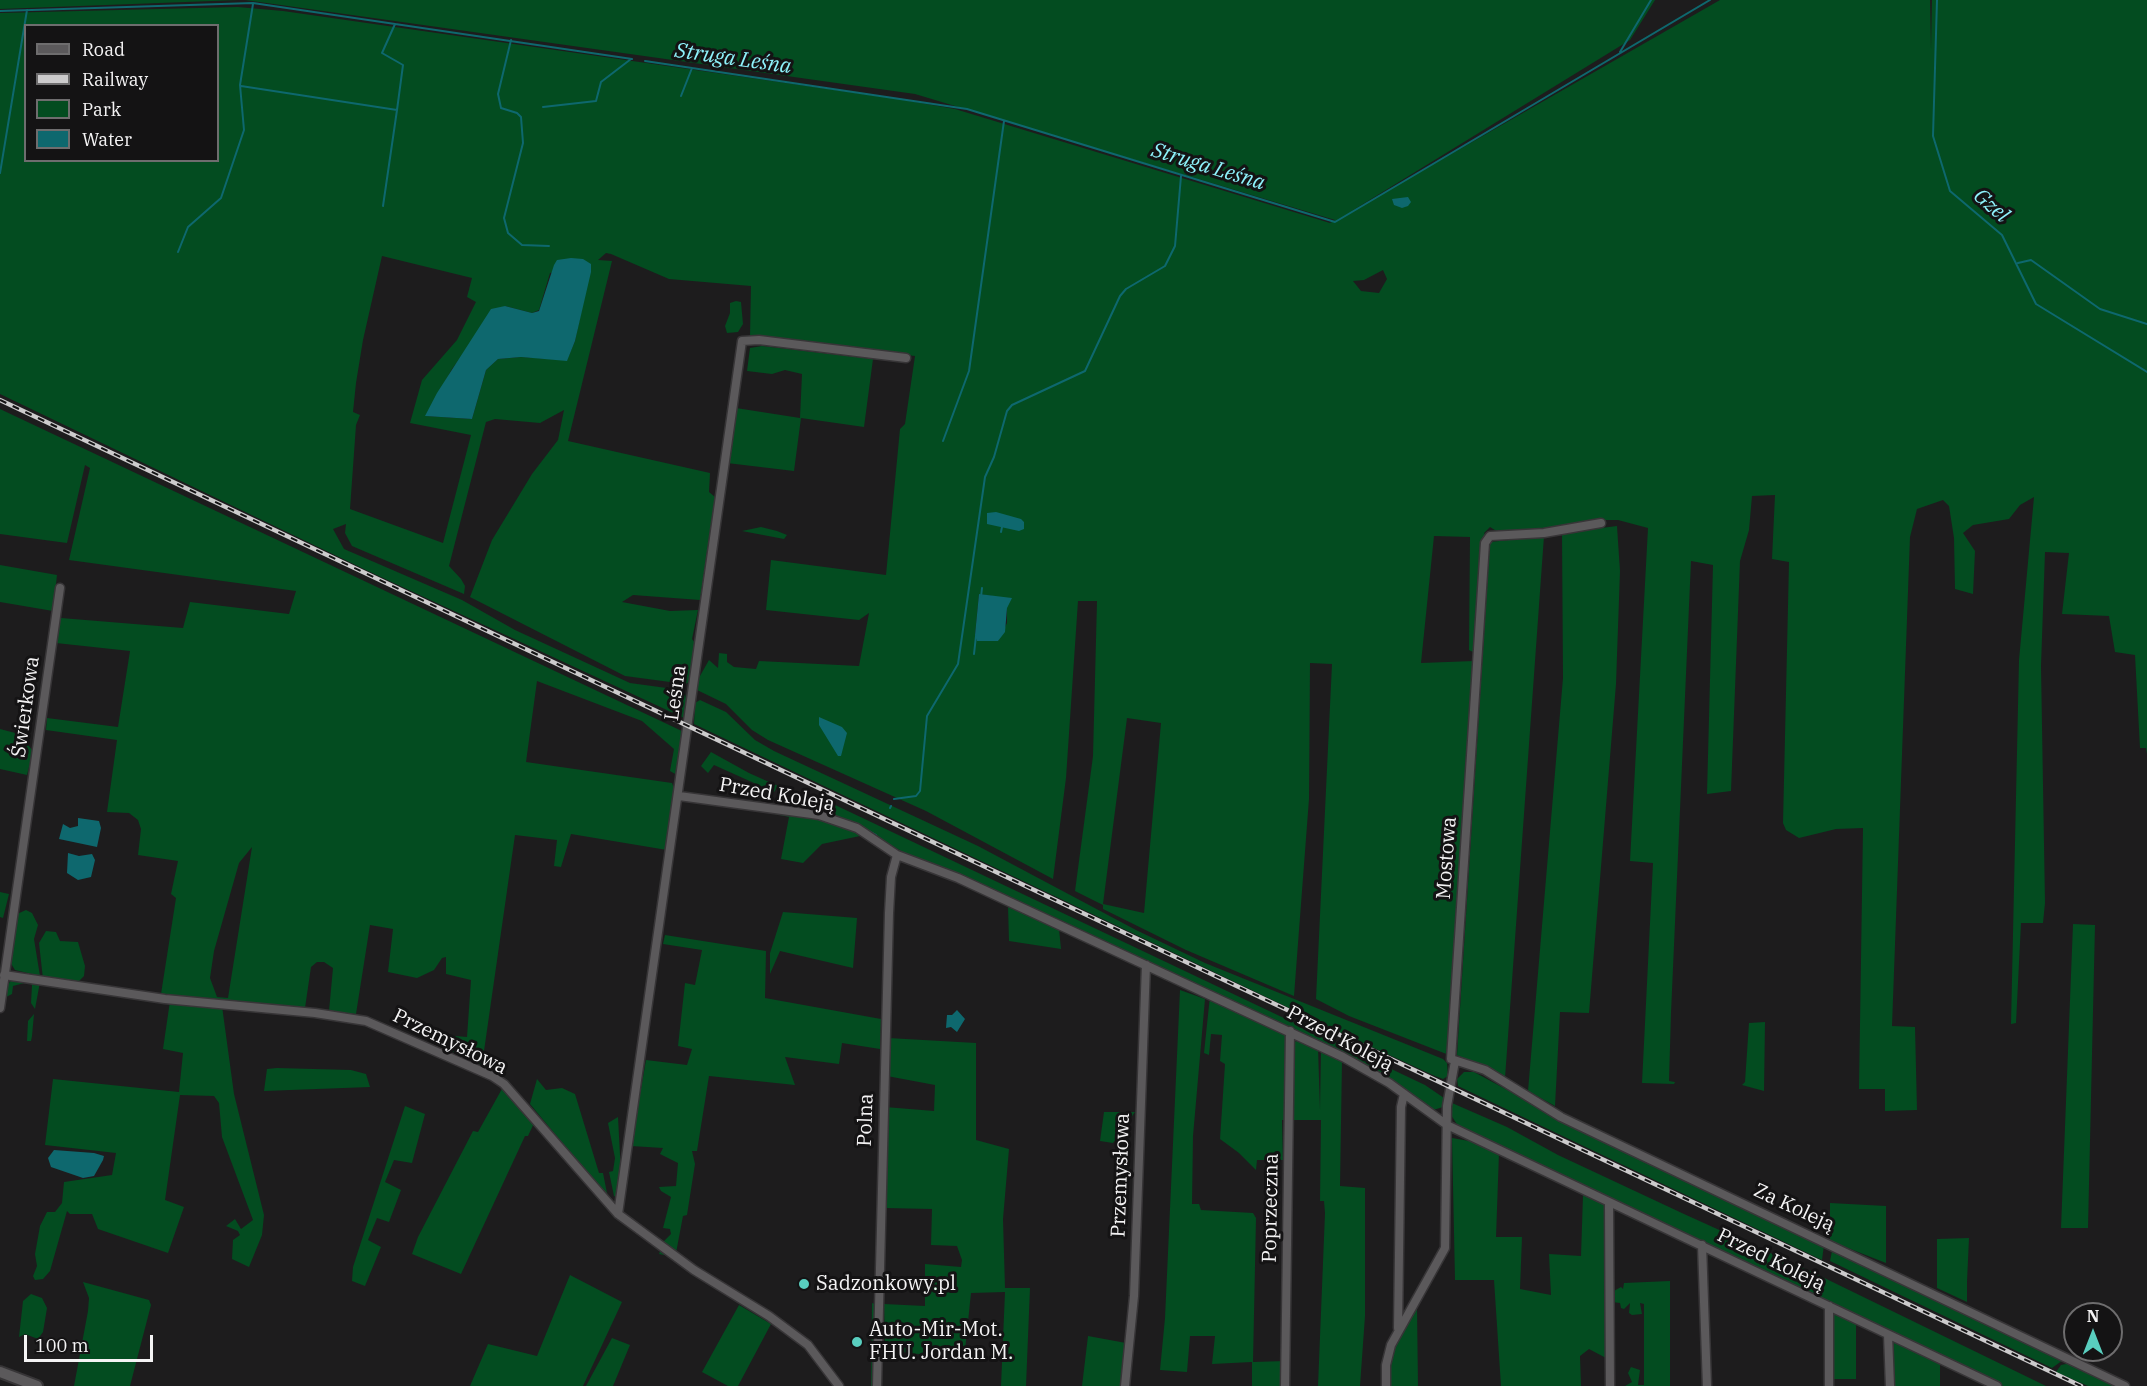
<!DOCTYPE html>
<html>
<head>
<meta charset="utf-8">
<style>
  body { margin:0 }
  #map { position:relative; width:2147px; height:1386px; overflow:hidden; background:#1d1c1d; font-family:"IBM Plex Serif",serif }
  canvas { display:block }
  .legend { position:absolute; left:24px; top:24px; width:195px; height:138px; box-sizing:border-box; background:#141314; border:2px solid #6e6d6e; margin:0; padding:8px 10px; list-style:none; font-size:18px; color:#f4f3f4 }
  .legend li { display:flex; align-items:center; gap:12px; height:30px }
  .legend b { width:30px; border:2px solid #6e6d6e }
  .north { position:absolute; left:2063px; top:1302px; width:60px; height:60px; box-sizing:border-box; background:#141314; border:2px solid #6e6d6e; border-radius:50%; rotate:0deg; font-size:16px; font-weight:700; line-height:24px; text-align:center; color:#f4f3f4 }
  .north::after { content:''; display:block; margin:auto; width:21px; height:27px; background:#59cebf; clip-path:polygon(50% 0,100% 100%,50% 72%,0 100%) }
  .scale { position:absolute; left:24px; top:1335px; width:129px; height:27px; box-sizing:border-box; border:3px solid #f4f3f4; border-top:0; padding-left:8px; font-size:18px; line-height:21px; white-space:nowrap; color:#f4f3f4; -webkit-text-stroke:4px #141314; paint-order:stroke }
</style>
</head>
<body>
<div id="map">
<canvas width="2147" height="1386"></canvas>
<ul class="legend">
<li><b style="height:8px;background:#5b595b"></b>Road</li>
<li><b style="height:8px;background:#cccbcc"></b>Railway</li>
<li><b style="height:16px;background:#034c20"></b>Park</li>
<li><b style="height:16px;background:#0e686e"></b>Water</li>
</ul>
<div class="north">N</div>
<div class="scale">100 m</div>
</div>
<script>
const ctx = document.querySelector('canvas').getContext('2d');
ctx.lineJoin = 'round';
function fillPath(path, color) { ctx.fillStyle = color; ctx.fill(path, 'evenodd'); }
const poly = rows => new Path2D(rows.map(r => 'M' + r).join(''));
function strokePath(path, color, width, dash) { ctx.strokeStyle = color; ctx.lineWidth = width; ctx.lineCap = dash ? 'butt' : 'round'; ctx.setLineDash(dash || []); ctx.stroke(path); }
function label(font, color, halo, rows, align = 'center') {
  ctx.font = font + ' "IBM Plex Serif",serif'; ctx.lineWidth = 6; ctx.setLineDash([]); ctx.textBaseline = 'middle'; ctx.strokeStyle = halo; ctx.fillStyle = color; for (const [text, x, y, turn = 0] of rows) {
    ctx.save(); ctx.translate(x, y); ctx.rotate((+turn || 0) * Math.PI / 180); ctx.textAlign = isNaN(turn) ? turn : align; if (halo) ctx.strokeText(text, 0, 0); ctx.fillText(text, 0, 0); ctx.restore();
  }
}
fillPath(poly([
  [0,0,239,0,0,9],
  [245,0,1655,0,1630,40,1350,212,1720,0,1930,0,1931,49,1932,0,2147,0,2147,754,2146,748,2140,748,2135,655,2115,652,2109,616,2062,614,2069,553,2045,552,2041,666,2045,903,2043,923,2021,923,2016,1023,2011,1024,2019,660,2034,497,2020,505,2009,519,1973,525,1963,533,1975,551,1973,594,1955,589,1954,538,1949,506,1943,500,1917,509,1910,537,1892,1026,1915,1027,1917,1110,1885,1111,1885,1089,1859,1089,1863,828,1836,829,1799,838,1786,830,1783,823,1789,562,1772,559,1775,495,1752,496,1749,530,1740,561,1731,791,1707,794,1713,565,1691,561,1671,1013,1669,1081,1675,1082,1674,1084,1642,1083,1653,863,1630,861,1648,528,1618,520,1600,520,1559,530,1498,532,1490,527,1484,533,1487,537,1473,652,1469,650,1470,537,1434,536,1421,663,1474,661,1449,1055,1349,1016,1316,999,1332,664,1310,663,1309,799,1294,996,1186,950,1103,909,1103,905,1075,891,1093,756,1097,601,1078,601,1066,778,1053,879,926,811,768,740,752,730,726,704,697,690,696,683,709,660,718,668,719,653,727,654,727,662,734,667,756,669,759,661,859,666,869,613,859,620,766,610,771,560,886,575,900,429,905,424,915,356,750,337,751,286,669,279,611,254,606,253,598,260,612,261,568,441,710,473,709,492,715,497,700,600,633,595,622,602,670,611,698,610,692,639,696,644,692,681,685,684,625,676,470,597,492,540,532,474,558,440,564,410,540,423,495,419,486,422,449,566,461,579,465,586,464,594,352,546,345,533,346,524,333,529,344,549,462,600,515,630,630,683,674,689,685,694,687,703,684,718,368,571,0,394,0,13,238,7,283,11,898,99,955,109,1330,223,1335,220,915,94],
  [26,26,218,26,218,160,26,160],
  [382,256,472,278,467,297,476,302,457,340,422,380,410,423,471,435,443,543,350,509,356,425,360,415,353,412,356,383,363,340],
  [591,264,575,341,567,360,521,357,498,359,486,370,472,419,426,416,452,369,483,326,505,306,532,313,539,310,550,273],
  [1383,270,1387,279,1379,293,1361,291,1353,281,1364,280],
  [979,594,992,596,1007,608,1007,623,998,641,977,641,975,635],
  [1127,718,1161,723,1144,913,1103,904],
  [736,301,741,302,743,324,738,332,727,333,725,326,730,313,730,303],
  [762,346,873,359,864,427,801,418,794,471,727,463,736,408,800,418,802,374,785,370,772,374,747,371,750,348],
  [0,409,684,732,677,775,670,771,674,749,642,721,537,681,526,762,672,783,674,788,667,850,571,834,561,867,554,866,557,840,515,835,482,1065,440,1046,443,1035,467,1037,471,980,446,974,446,957,442,958,434,970,417,978,388,972,393,929,370,925,356,1014,329,1011,333,968,324,962,317,962,311,967,305,1008,161,994,176,898,171,894,178,861,138,855,141,829,138,820,129,813,107,812,117,740,46,730,47,718,118,727,130,651,56,643,59,620,61,618,183,628,190,602,289,614,296,591,69,560,90,468,85,465,67,543,0,534],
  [252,847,228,998,217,997,210,978,214,951,239,863],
  [1617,526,1620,571,1616,684,1589,1013,1560,1012,1555,1106,1528,1091,1563,678,1562,533],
  [761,527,777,531,787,535,784,539,742,531],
  [1544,536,1505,1078,1457,1055,1490,542],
  [0,565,57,575,53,611,0,602],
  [700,700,726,712,755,740,774,751,978,846,1136,930,1205,963,1443,1059,1447,1063,1448,1076,1443,1079,1435,1076,1348,1036,694,724,695,703],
  [0,729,19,734,33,751,27,775,0,769],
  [711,752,749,773,778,786,774,792,714,765,708,773,701,766],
  [812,794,1425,1085,1444,1098,1443,1107,1430,1111,1279,1023,1054,917,919,861,880,839,809,811],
  [757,810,816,818,845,826,860,836,822,844,803,863,781,859,789,817],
  [0,892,9,894,3,918,0,917],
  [1008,906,1059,929,1061,949,1009,941],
  [26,910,32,913,38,925,34,939,40,976,15,970,10,962,17,914],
  [783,912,857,918,853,968,780,951,770,974,770,953],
  [2073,924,2095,925,2088,1228,2061,1228],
  [46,931,56,932,60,941,78,942,85,966,84,976,77,983,43,979,39,943],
  [665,935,766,951,765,998,881,1019,880,1049,842,1043,839,1064,785,1057,795,1085,709,1076,697,1151,692,1151,695,1164,687,1215,683,1216,676,1253,664,1255,659,1254,664,1241,671,1234,670,1229,663,1228,671,1197,661,1191,659,1187,676,1186,678,1163,660,1154,663,1148,631,1146,646,1060,687,1065,692,1049,678,1046,685,983,695,985,702,950,663,944],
  [12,979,40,982,35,1009,31,1003,32,985,28,982,13,986,12,994,6,997,7,986],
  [1180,990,1205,999,1193,1136,1192,1204,1199,1204,1201,1210,1253,1213,1256,1218,1253,1362,1286,1361,1285,1386,1252,1386,1252,1362,1212,1364,1215,1336,1190,1336,1187,1372,1160,1370,1165,1318],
  [1210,996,1285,1034,1286,1120,1282,1120,1283,1160,1257,1160,1256,1170,1239,1153,1220,1139,1225,1064,1220,1061,1222,1035,1211,1034,1209,1055,1204,1053],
  [170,1001,222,1006,234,1094,264,1215,262,1235,249,1267,232,1259,233,1240,240,1235,238,1231,226,1226,235,1219,241,1229,253,1220,222,1137,219,1103,214,1096,180,1095,165,1200,184,1207,168,1253,98,1229,92,1214,70,1214,67,1211,50,1271,43,1279,35,1280,33,1276,37,1266,35,1254,40,1226,47,1212,55,1212,62,1203,64,1182,112,1175,116,1153,45,1145,53,1079,179,1092,183,1053,163,1049],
  [34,1014,32,1036,31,1041,27,1041,28,1021],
  [1765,1022,1764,1091,1742,1085,1745,1082,1749,1023],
  [888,1038,976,1043,976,1140,1009,1149,1003,1219,1005,1288,1030,1288,1026,1386,1001,1386,1005,1292,971,1293,964,1360,930,1358,927,1355,885,1350,884,1304,925,1306,925,1264,961,1267,962,1260,957,1246,931,1245,932,1209,885,1208,885,1107,934,1111,935,1085,887,1076],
  [1302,1040,1318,1047,1320,1110,1321,1050,1342,1061,1340,1186,1365,1188,1365,1316,1360,1386,1318,1386,1325,1213,1324,1201,1320,1201,1321,1120,1289,1120,1293,1042],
  [277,1068,351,1070,366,1074,370,1087,264,1091,267,1069],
  [1464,1072,1474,1072,1600,1140,1824,1245,1822,1260,1458,1086,1457,1079],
  [537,1079,546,1090,562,1088,575,1094,599,1173,603,1173,608,1198,530,1104],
  [503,1087,535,1121,528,1136,525,1136,461,1274,412,1254,418,1237,473,1131,478,1132],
  [1452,1103,1507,1127,1558,1155,1684,1214,1810,1271,2046,1386,2003,1386,1569,1178,1460,1129,1451,1115],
  [405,1106,425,1114,412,1163,394,1160,385,1182,401,1190,389,1222,377,1218,368,1240,381,1247,365,1286,352,1281,353,1267],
  [1104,1112,1135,1112,1113,1143,1100,1141],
  [618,1117,621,1174,617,1198,614,1196,609,1172,613,1171,615,1158,608,1123],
  [1452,1138,1475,1142,1499,1153,1496,1237,1522,1237,1520,1289,1551,1295,1549,1254,1581,1256,1583,1195,1605,1205,1606,1358,1589,1349,1580,1356,1581,1386,1501,1386,1494,1280,1455,1280],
  [1830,1203,1886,1206,1886,1263,1830,1241],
  [1969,1238,1967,1282,1967,1302,1937,1288,1937,1239],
  [1832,1251,1983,1321,2063,1360,2052,1368,1830,1261],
  [570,1275,622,1302,583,1386,470,1386,488,1344,537,1356],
  [1670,1281,1670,1386,1625,1386,1632,1382,1628,1373,1631,1367,1640,1370,1638,1385,1644,1385,1644,1304,1640,1303,1642,1314,1632,1315,1629,1313,1630,1303,1624,1309,1621,1308,1620,1303,1612,1302,1612,1292,1621,1287,1623,1289,1624,1283],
  [83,1282,149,1300,151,1305,130,1386,74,1386,88,1311,89,1298],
  [31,1294,42,1298,47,1308,43,1332,38,1339,25,1334,19,1337,23,1301],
  [872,1303,875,1304,874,1386,871,1386],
  [739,1305,771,1324,738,1386,728,1386,702,1372],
  [1413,1307,1417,1307,1418,1386,1388,1386,1390,1356],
  [1834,1313,1856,1323,1856,1379,1831,1379,1831,1316],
  [1088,1336,1126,1343,1122,1386,1082,1386],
  [612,1338,630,1345,613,1386,586,1386],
  [1890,1340,1940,1362,1940,1386,1892,1386],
  [2071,1363,2118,1386,2088,1386,2056,1372,2061,1365]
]), '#034c20');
fillPath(poly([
  [1408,197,1411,202,1408,206,1402,208,1394,205,1392,199],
  [571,258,583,259,591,264,591,272,575,341,567,361,521,357,498,359,486,370,472,419,425,416,437,393,491,309,505,306,532,313,539,311,554,265,557,260],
  [996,512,1021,519,1024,522,1024,529,1019,531,987,524,987,513],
  [979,594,1012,598,1007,608,1005,632,998,641,977,641,975,635],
  [819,717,842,727,847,733,841,756,838,756,819,725],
  [78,818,99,821,101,828,97,847,59,839,63,824,70,828,78,826],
  [68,853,79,856,92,854,95,860,91,877,78,880,67,873],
  [957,1010,965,1019,957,1032,951,1027,946,1028,947,1015,952,1015],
  [54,1150,94,1153,104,1156,103,1160,94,1176,83,1178,51,1167,48,1158]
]), '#0e686e');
strokePath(poly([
  [1937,0,1933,136,1950,191,2002,235,2036,304,2147,372],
  [0,11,253,3,632,59],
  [395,24,382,53,403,65,397,110],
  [511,40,498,94,501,108,517,113,521,117,523,143,504,218,508,233,522,245,549,246],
  [1620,52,1651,0],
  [645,61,967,109,1335,222,1710,0],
  [241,86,397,110,383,206],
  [681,96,692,68],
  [543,107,596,101,601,82,631,59],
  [0,173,27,10],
  [178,252,188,227,221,198,244,130,240,85,253,4],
  [2018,263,2031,260,2100,309,2147,324],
  [943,441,969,371,1004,121],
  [1001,532,1002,527],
  [981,597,982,588],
  [974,654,976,636],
  [894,799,916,796,920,791,927,716,958,664,985,477,994,457,1007,411,1012,405,1085,371,1120,296,1126,289,1165,266,1175,246,1181,176],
  [890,808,891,806],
  [869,831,876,835]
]), '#0e686e', 2);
const minor = poly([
  [1601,523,1544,533,1490,536,1485,543,1451,1059,1485,1070,1561,1117,2125,1386],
  [679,796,819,815,857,828,897,855,958,878,1343,1057,1389,1083,1447,1125,1997,1386],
  [4,975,165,999,315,1013,366,1021,492,1076,504,1084,618,1214,694,1270,769,1316,808,1345,839,1386],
  [0,1008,60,588],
  [1609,1204,1610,1386],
  [618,1214,742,341,759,340,906,358],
  [1702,1245,1707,1386],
  [1829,1306,1829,1386],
  [1398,1328,1401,1107,1404,1094],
  [1888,1335,1890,1386],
  [877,1386,889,913,891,877,897,855],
  [1125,1386,1134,1296,1146,965],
  [1285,1386,1290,1031],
  [1386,1386,1386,1365,1391,1345,1445,1248,1447,1106,1455,1061]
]);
const tertiary = poly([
  [0,1372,37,1386]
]);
strokePath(minor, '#373537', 11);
strokePath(tertiary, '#373537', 14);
strokePath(minor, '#5b595b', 8);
strokePath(tertiary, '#5b595b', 10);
const rail = poly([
  [0,400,2081,1386]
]);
strokePath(rail, '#cccbcc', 4.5);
strokePath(rail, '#141314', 2, [7]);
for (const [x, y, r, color] of [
  [804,1284,6,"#59cebf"],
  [857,1342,6,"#59cebf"]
]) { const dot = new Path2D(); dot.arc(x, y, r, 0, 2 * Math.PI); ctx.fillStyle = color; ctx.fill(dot); strokePath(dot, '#141314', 2); }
label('20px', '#f4f3f4', '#141314', [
  ["Leśna",676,693,-82],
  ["Świerkowa",26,707,-82],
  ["Przed Koleją",777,795,10],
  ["Mostowa",1447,858,-86],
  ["Przed Koleją",1340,1039,28],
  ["Przemysłowa",450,1042,26],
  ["Polna",866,1120,-88],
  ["Przemysłowa",1121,1175,-88],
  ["Poprzeczna",1271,1208,-89],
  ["Za Koleją",1794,1208,25],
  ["Przed Koleją",1771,1260,26]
]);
label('20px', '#f4f3f4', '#141314', [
  ["Sadzonkowy.pl",816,1284],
  ["Auto-Mir-Mot.",869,1330],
  ["FHU. Jordan M.",869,1353]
], 'left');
label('italic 21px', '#8ef2fb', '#141314', [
  ["Struga Leśna",733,59,8],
  ["Struga Leśna",1208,167,17],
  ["Gzel",1991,206,41]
]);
</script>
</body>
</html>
